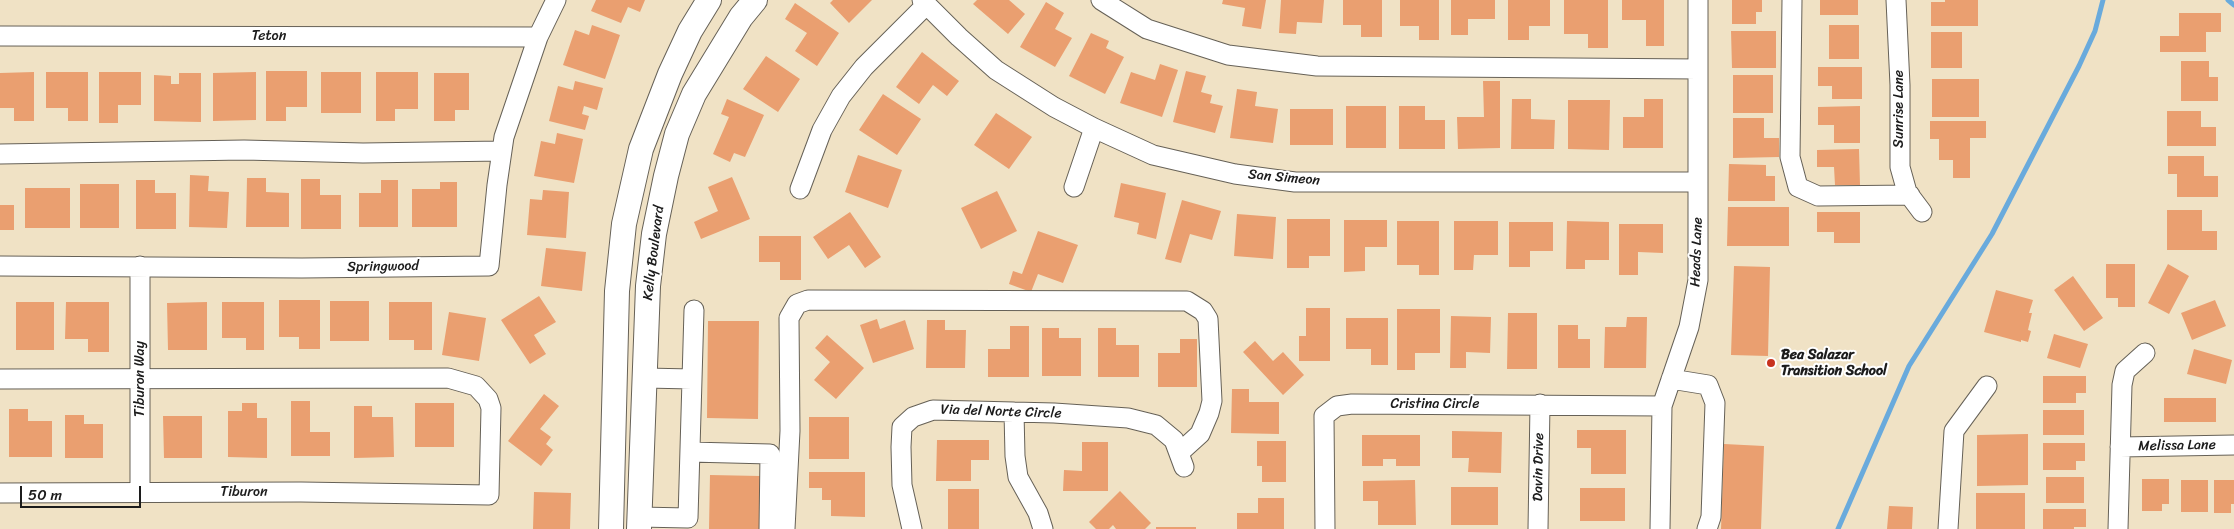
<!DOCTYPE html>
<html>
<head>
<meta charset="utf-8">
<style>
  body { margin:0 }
  #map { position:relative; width:2234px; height:529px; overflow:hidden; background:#f0e2c5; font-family:Sriracha,sans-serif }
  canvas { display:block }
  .scale { position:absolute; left:20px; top:486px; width:121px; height:22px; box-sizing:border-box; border:2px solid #1c1c1c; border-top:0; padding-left:6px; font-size:15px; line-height:18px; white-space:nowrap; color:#1c1c1c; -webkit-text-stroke:4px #fff; paint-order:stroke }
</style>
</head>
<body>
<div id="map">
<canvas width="2234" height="529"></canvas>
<div class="scale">50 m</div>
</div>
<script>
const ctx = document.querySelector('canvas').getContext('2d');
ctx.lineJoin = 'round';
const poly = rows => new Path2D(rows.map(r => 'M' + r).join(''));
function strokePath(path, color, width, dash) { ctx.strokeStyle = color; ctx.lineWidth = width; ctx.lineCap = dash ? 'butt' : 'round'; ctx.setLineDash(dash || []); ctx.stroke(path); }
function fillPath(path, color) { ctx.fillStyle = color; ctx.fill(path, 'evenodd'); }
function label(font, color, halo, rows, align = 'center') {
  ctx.font = font + ' Sriracha,sans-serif'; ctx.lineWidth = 4; ctx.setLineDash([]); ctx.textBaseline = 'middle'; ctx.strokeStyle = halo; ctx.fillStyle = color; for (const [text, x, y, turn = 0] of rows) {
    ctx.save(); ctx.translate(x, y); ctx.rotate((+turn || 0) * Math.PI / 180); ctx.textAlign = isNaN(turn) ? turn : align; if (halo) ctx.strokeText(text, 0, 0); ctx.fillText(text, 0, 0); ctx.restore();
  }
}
strokePath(poly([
  [2228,0,2234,5],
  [1838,529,1909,366,1992,234,2079,66,2095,31,2103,0]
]), '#69aadc', 5);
fillPath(poly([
  [596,0,645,0,640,12,628,7,621,23,591,11],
  [833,0,872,0,849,23,830,3],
  [977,0,1009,0,1025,14,1008,34,973,4],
  [1223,0,1266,0,1261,29,1242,26,1245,8,1222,4],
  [1281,0,1324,0,1322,23,1297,22,1296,34,1279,33],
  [1343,0,1382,0,1382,37,1361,37,1361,25,1343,25],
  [1400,0,1439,0,1439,40,1419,40,1419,26,1400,26],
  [1451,0,1495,0,1495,19,1468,19,1468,35,1451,35],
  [1508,0,1550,0,1550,26,1529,26,1529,40,1508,40],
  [1564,0,1608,0,1608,48,1588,48,1588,34,1564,34],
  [1622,0,1664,0,1664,46,1646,46,1646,20,1622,20],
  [1732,0,1762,0,1762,12,1756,12,1756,24,1732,24],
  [1820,0,1858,0,1858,15,1820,15],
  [1945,0,1978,0,1978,26,1931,26,1931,2,1945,2],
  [1046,2,1064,13,1055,29,1072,38,1055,67,1020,47],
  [795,3,839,33,817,66,795,51,807,33,785,19],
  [2179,13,2221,13,2221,32,2206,32,2206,52,2160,52,2160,36,2179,36],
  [592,25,620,35,605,79,563,65,575,30,589,35],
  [1829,25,1859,25,1859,59,1829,59],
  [1731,31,1776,31,1776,68,1732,68],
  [1931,32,1962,32,1962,68,1931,68],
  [1091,33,1109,41,1106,48,1124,57,1105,94,1069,76],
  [922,52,959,81,947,96,933,85,919,104,896,87],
  [766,56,800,79,778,112,743,89],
  [2181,61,2209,61,2209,77,2218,77,2218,101,2181,101],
  [1160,64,1178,70,1162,117,1120,103,1131,72,1155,80],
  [1818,67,1862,67,1862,99,1832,99,1832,86,1818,86],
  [266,71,307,71,307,107,286,107,286,121,266,121],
  [1186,71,1206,76,1201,92,1212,95,1210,103,1223,106,1215,133,1173,122],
  [34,72,34,121,14,121,14,108,0,108,0,73],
  [46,72,88,72,88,121,68,121,68,108,46,108],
  [99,72,141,72,141,105,118,105,118,123,99,123],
  [256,72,256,120,213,121,213,73],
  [321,72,361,72,361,113,321,113],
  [376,72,418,72,418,109,395,109,395,121,376,121],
  [179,73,201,73,201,122,154,121,154,75,171,76,171,84,179,84],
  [434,73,469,73,469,110,455,110,455,121,434,121],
  [1733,75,1773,75,1773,113,1733,113],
  [1932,79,1979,79,1979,117,1932,117],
  [575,81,603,88,597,110,584,106,582,114,589,116,585,130,549,121,558,86,573,90],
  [1483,81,1500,81,1500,148,1458,149,1457,117,1484,117],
  [1237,89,1257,92,1255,106,1278,109,1273,143,1230,138],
  [883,94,921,119,897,155,859,130],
  [727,99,764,115,745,157,734,153,730,162,713,154,729,117,721,114],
  [1512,99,1531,99,1531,119,1555,120,1554,149,1511,149],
  [1644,99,1663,99,1663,148,1623,148,1623,117,1644,117],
  [1568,100,1610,100,1609,150,1568,149],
  [1346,106,1386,106,1386,148,1346,148],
  [1399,106,1425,106,1425,120,1445,120,1445,149,1399,149],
  [1860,106,1860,143,1834,143,1834,125,1818,125,1818,107],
  [1290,109,1333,109,1333,145,1290,145],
  [2167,111,2201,111,2201,127,2216,127,2216,146,2167,146],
  [996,113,1032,137,1009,169,974,145],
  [1733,118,1764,118,1764,138,1779,138,1779,157,1733,158],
  [1930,121,1986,121,1986,138,1970,138,1970,178,1953,178,1953,160,1939,160,1939,139,1930,139],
  [557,133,583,139,574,183,534,176,541,141,555,144],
  [1859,149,1860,185,1835,185,1834,167,1817,167,1817,150],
  [858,155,902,170,888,208,845,192],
  [2168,156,2204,156,2204,176,2218,176,2218,197,2177,197,2177,174,2168,174],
  [1729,164,1766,165,1766,176,1775,176,1775,201,1728,201],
  [190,175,209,176,208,191,229,192,227,228,189,227],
  [732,177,750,219,701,239,694,222,718,211,708,187],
  [247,178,266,178,266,192,289,193,289,227,246,227],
  [301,179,320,179,320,195,341,195,341,229,301,229],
  [136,180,155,180,155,193,176,193,176,229,136,229],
  [381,180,398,180,398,227,359,227,359,193,381,193],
  [440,182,457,182,457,227,412,227,412,189,440,189],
  [1121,183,1166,193,1156,239,1137,234,1139,223,1114,217],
  [80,184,119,184,119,228,80,228],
  [25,188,70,188,70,228,25,228],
  [543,190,569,192,566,238,527,235,530,199,542,200],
  [997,191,1017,231,981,249,961,208],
  [1182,200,1221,211,1212,240,1190,234,1181,263,1165,259],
  [0,205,14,205,14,230,0,230],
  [1728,207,1789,207,1789,246,1727,246],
  [2167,210,2202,210,2202,231,2217,231,2217,250,2167,250],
  [850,212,881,257,865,268,849,245,828,259,813,237],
  [1817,212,1860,212,1860,243,1834,243,1834,232,1817,232],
  [1237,214,1276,217,1273,259,1234,256],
  [1287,219,1330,219,1330,256,1309,256,1309,268,1287,268],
  [1344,220,1387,220,1387,247,1365,247,1365,271,1344,272],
  [1397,221,1439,221,1439,275,1419,275,1419,265,1397,265],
  [1454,221,1498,221,1498,255,1474,255,1473,270,1454,270],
  [1567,221,1609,222,1609,260,1585,260,1585,269,1566,269],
  [1509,222,1553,222,1553,251,1530,251,1530,267,1509,267],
  [1619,224,1663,224,1663,253,1638,252,1638,275,1619,275],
  [1038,231,1078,245,1063,283,1038,274,1031,292,1009,284,1013,271,1022,274],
  [759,236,801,236,801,280,780,280,780,262,759,262],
  [546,248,586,252,582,291,541,286],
  [2106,264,2135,264,2135,307,2118,307,2118,298,2106,298],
  [2168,264,2189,276,2169,314,2148,303],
  [1734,266,1770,267,1768,356,1731,355],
  [2073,276,2103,318,2084,331,2054,290],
  [1996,290,2033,300,2029,313,2032,313,2028,330,2031,331,2028,342,2021,340,2021,342,1984,332],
  [539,296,556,322,534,335,546,354,530,364,501,320],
  [279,300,320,300,320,349,299,349,299,337,279,337],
  [2215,300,2226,326,2192,340,2181,313],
  [330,301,369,301,369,341,330,341],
  [16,302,54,302,54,350,16,350],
  [66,302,109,302,109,352,88,352,88,339,65,339],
  [207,302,207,350,168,350,167,303],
  [222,302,264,302,264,350,246,350,246,338,222,338],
  [389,302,432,302,432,350,414,350,414,340,389,340],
  [1306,308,1330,308,1330,361,1299,361,1299,336,1306,336],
  [1397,309,1440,309,1440,353,1415,353,1415,370,1397,370],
  [449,312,486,318,479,361,442,355],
  [1508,313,1537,313,1537,369,1507,369],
  [1451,316,1491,317,1490,353,1466,352,1466,368,1450,368],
  [1627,317,1647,317,1646,368,1604,368,1605,327,1626,327],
  [1346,318,1388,318,1388,365,1371,365,1371,349,1346,349],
  [877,319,880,329,905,320,914,349,873,363,860,325],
  [927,320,945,320,945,330,966,330,965,368,926,368],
  [708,321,759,321,758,419,707,418],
  [1558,325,1578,325,1578,339,1590,339,1590,368,1558,368],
  [1010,326,1029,326,1029,377,988,377,988,349,1010,349],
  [1042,328,1059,328,1059,338,1081,338,1081,376,1042,376],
  [1098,328,1116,328,1116,345,1139,345,1139,377,1098,377],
  [2054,334,2088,344,2080,368,2047,358],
  [827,335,864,368,836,399,814,380,830,362,815,348],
  [1180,339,1197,339,1197,387,1158,387,1158,353,1180,353],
  [1255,341,1273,361,1283,352,1304,375,1283,395,1243,352],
  [2194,349,2232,360,2226,384,2187,374],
  [2043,376,2086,376,2086,393,2076,393,2076,403,2043,403],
  [1232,389,1249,389,1249,402,1279,402,1279,434,1231,433],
  [544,394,559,406,540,429,551,437,546,444,553,450,541,466,508,441],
  [2164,398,2216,398,2216,422,2164,422],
  [291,401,310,401,310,432,330,432,330,456,291,456],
  [242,403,257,403,257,418,267,418,267,458,228,457,228,411,242,411],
  [415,403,454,403,454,447,415,447],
  [354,406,372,406,372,417,393,417,394,457,354,458],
  [9,409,28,409,28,421,52,421,52,457,9,457],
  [2043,410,2084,410,2084,435,2043,435],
  [65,415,84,415,84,424,103,424,103,458,65,458],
  [163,416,202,416,202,458,164,458],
  [809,417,849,417,849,459,809,459],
  [1577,430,1626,430,1626,474,1591,474,1591,448,1577,448],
  [1452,431,1502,432,1501,473,1468,472,1469,458,1452,458],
  [2028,434,2028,485,1977,486,1977,435],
  [1362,435,1420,435,1420,466,1396,466,1396,459,1383,459,1383,466,1362,466],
  [937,440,989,440,989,460,971,460,971,481,936,481],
  [1257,441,1286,441,1286,482,1262,482,1262,466,1257,466],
  [1082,442,1108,442,1108,491,1063,491,1064,470,1082,471],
  [2043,443,2085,443,2085,461,2076,461,2076,470,2043,470],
  [1724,444,1764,446,1761,529,1721,529],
  [809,472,865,472,865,517,831,516,831,500,822,500,822,488,809,488],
  [710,475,760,476,759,529,709,529],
  [2046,477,2084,477,2084,503,2046,503],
  [2142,479,2169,479,2169,504,2162,504,2162,511,2142,511],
  [1415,480,1416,525,1378,525,1378,501,1363,501,1363,481],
  [2181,480,2208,480,2208,512,2181,512],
  [2214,480,2234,480,2234,504,2231,504,2231,513,2214,513],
  [1451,487,1498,487,1498,525,1451,525],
  [1580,488,1625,488,1625,521,1580,521],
  [948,489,979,489,979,529,948,529],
  [1120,491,1151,523,1145,529,1116,529,1113,525,1109,529,1096,529,1089,522],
  [534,492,571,493,570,529,533,529],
  [1976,493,2025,493,2025,529,1976,529],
  [1258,498,1284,498,1284,529,1237,529,1237,513,1258,513],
  [1889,506,1913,507,1912,529,1887,529],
  [2043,509,2086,509,2086,527,2074,527,2074,529,2043,529],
  [1156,527,1196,527,1196,529,1156,529]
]), '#ea9f70');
const minor = poly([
  [922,0,959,37,996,70,1054,107,1094,128,1153,155,1235,174,1295,182,1698,182],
  [1101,0,1147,29,1228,55,1317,66,1698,69],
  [1792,0,1790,157,1798,187,1818,196,1910,195],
  [1896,0,1900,85,1900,167,1907,192,1922,212],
  [0,36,538,37],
  [0,154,244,150,363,153,502,151],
  [1074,187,1094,128],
  [800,189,822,130,841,96,864,67,926,5],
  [0,266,302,268,489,266,497,185,504,137,538,37,556,0],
  [140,266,140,492],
  [645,378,692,379],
  [0,379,448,378,476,386,488,399,491,408,489,495,301,492,0,493],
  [1671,379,1708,385,1715,403,1711,517,1707,529],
  [1014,412,1015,456,1018,477,1038,513,1043,529],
  [2120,447,2234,445],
  [690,452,770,454,769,529],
  [639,517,688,518,694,310],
  [785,529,790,431,789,318,797,304,808,300,1187,301,1203,311,1208,319,1212,401,1209,413,1200,434,1179,453],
  [912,529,902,485,901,447,902,427,913,417,933,410,1054,413,1128,418,1156,425,1174,440,1184,467],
  [1325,529,1324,416,1337,406,1352,404,1662,406],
  [1538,529,1540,404],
  [1660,529,1662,406,1689,327,1698,280,1698,0],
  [1948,529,1954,431,1987,386],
  [2118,529,2122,385,2125,371,2145,353]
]);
const major = poly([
  [611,529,617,291,624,224,641,149,670,74,690,31,709,0],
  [639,529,648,286,654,234,666,176,677,134,694,94,741,17,755,0]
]);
strokePath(minor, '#666157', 21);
strokePath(major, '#666157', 26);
strokePath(minor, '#fff', 19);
strokePath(major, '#fff', 24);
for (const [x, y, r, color] of [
  [1771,363,5,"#c8321e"]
]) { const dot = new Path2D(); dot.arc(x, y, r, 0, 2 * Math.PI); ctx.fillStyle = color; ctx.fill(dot); strokePath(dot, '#fff', 2); }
label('14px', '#1c1c1c', '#fff', [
  ["Teton",269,36],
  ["Sunrise Lane",1899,109,-90],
  ["San Simeon",1284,178,5],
  ["Heads Lane",1697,252,-88],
  ["Kelly Boulevard",654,253,-83],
  ["Springwood",383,267,-1],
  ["Tiburon Way",140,379,-90],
  ["Cristina Circle",1435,404],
  ["Via del Norte Circle",1001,412,2],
  ["Melissa Lane",2177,446,-1],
  ["Davin Drive",1539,467,-89],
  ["Tiburon",244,492]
]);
label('bold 14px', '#1c1c1c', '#fff', [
  ["Bea Salazar",1781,355],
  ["Transition School",1781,371]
], 'left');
</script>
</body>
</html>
